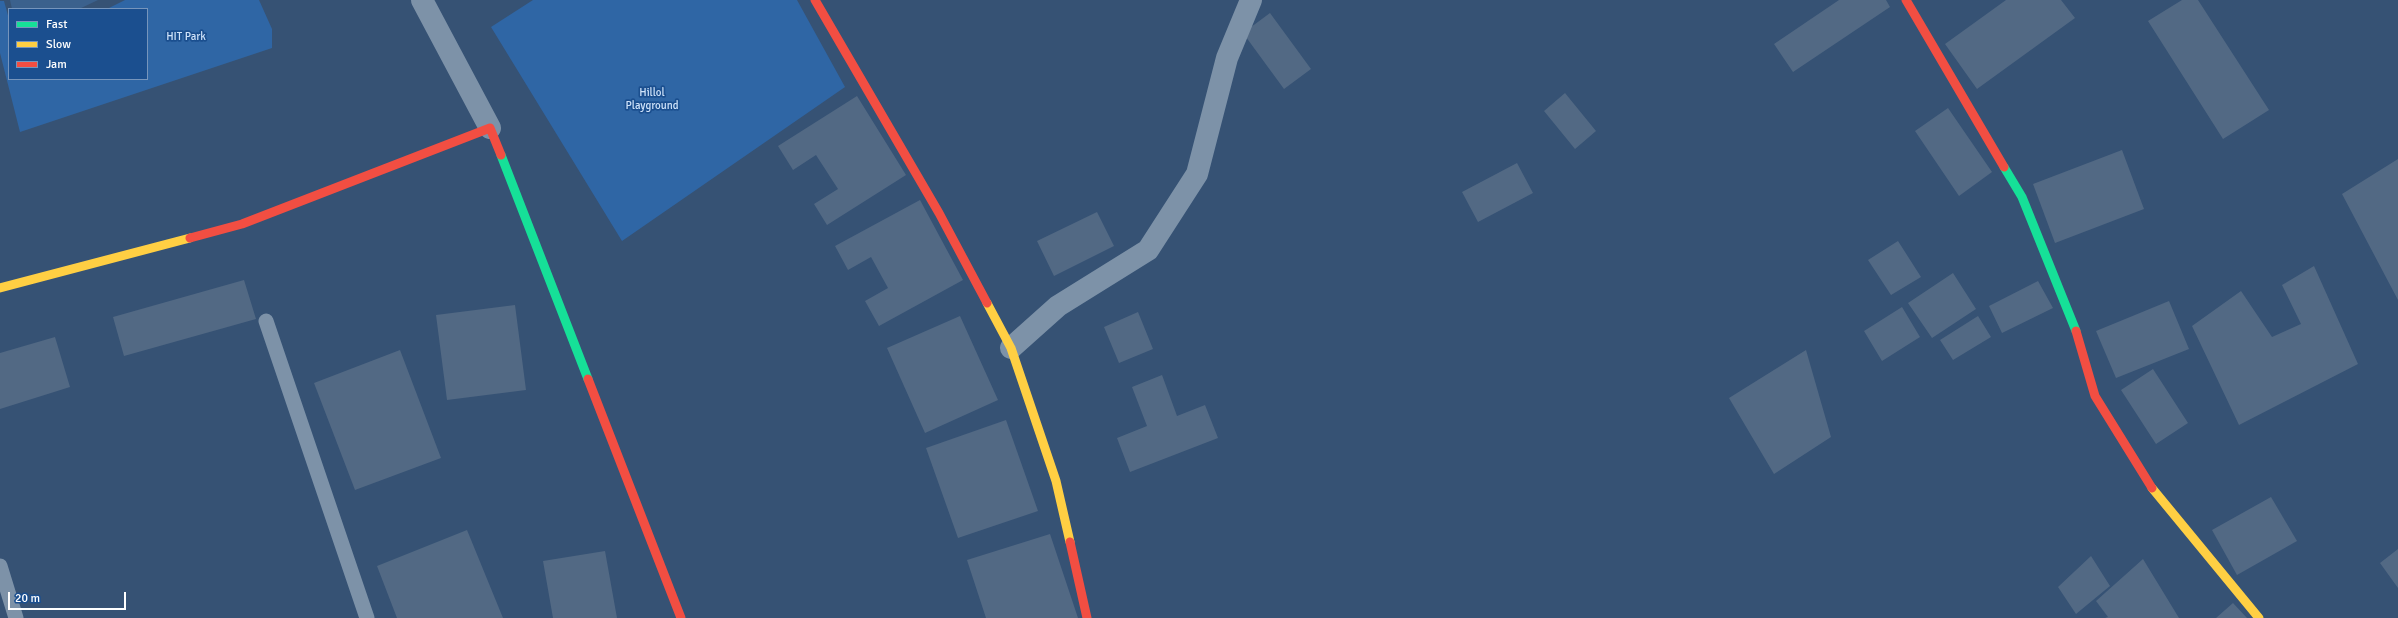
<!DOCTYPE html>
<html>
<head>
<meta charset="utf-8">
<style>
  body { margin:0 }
  #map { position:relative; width:2398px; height:618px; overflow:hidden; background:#365274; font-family:Signika,sans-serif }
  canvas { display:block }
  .legend { position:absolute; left:8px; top:8px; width:140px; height:72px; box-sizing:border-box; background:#1b4f8f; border:1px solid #7695bc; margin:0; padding:5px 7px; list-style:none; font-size:12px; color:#fff }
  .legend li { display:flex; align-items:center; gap:8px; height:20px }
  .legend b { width:20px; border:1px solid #7695bc }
  .scale { position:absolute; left:8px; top:592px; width:118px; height:18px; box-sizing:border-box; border:2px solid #fff; border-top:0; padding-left:5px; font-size:12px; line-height:14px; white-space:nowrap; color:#fff; -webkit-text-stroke:3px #1b4f8f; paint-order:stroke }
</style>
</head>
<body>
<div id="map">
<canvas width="2398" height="618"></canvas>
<ul class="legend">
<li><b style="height:5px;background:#16e098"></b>Fast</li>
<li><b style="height:5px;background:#ffcf43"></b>Slow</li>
<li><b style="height:5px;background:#f24e42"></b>Jam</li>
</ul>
<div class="scale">20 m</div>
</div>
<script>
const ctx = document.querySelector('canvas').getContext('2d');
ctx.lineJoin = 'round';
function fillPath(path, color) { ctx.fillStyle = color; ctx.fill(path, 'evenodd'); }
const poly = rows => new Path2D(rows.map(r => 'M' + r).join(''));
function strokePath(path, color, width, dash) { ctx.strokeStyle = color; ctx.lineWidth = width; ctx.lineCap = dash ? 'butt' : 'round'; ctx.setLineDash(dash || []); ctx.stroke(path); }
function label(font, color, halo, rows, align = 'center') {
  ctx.font = font + ' Signika,sans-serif'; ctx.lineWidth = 3.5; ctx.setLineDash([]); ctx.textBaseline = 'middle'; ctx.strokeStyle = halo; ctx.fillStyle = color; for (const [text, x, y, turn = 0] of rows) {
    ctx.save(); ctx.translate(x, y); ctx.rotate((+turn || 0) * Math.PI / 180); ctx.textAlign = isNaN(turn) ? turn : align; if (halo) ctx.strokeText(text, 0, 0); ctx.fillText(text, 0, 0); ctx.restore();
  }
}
fillPath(poly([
  [125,0,259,0,272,29,272,48,20,132,0,53,0,1,4,1,9,19,9,79,147,79,147,9,107,9],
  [533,0,797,0,845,87,622,241,491,27]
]), '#2f66a5');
fillPath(poly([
  [10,0,98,0,79,9,12,9]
]), '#3b618d');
fillPath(poly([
  [1839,0,1886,0,1890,7,1793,72,1774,44],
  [2006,0,2061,0,2075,18,1977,89,1945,44],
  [2182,0,2198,0,2269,110,2223,139,2148,21],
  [1270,13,1311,69,1284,89,1243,33],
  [1565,93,1596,131,1575,149,1544,111],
  [857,96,906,175,827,225,814,204,838,189,816,155,793,170,778,146],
  [1948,108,1992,172,1959,196,1915,131],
  [2122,150,2144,209,2055,243,2033,184],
  [2398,159,2398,300,2342,194],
  [1517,163,1533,193,1478,222,1462,192],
  [920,200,963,280,879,326,865,301,888,288,871,257,848,270,835,246],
  [1097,212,1114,246,1054,276,1037,241],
  [1898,241,1921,277,1891,295,1868,260],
  [2314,266,2358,364,2239,425,2192,326,2241,291,2272,337,2301,324,2282,285],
  [1953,273,1976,309,1932,338,1908,303],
  [244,280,256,319,124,356,113,317],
  [2038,281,2053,308,2002,333,1989,306],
  [2169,301,2189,349,2116,378,2096,331],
  [515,305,526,390,447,400,436,315],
  [1902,307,1920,337,1882,361,1864,331],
  [1138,312,1153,349,1119,363,1104,327],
  [960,316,998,400,925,433,887,348],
  [1978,316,1991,337,1953,360,1940,340],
  [55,337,70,387,0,409,0,353],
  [400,350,441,458,355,490,314,383],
  [1806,350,1831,437,1774,474,1729,398],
  [2153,369,2188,423,2156,444,2121,390],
  [1162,375,1177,416,1205,405,1218,438,1130,472,1117,438,1147,426,1132,387],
  [1006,420,1038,511,958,538,926,448],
  [2271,497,2297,541,2237,575,2212,530],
  [467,530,503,618,397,618,377,566],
  [1050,534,1078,618,986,618,967,560],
  [2398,549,2398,588,2380,563],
  [605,551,617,618,553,618,543,561],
  [2091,556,2110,586,2076,614,2058,587],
  [2143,559,2179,618,2105,618,2108,617,2096,601],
  [2233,603,2247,618,2216,618]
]), '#526984');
strokePath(poly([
  [266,321,367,618],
  [0,566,16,618]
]), '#7d92a8', 15);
strokePath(poly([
  [422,0,490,128],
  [1011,348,1058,306,1148,250,1197,174,1227,58,1251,0]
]), '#7d92a8', 22);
strokePath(poly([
  [501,155,588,379],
  [2004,167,2022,197,2076,331]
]), '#16e098', 9);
strokePath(poly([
  [0,288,190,238],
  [987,303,1011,348,1056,481,1070,542],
  [2152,488,2259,618]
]), '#ffcf43', 9);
strokePath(poly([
  [815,0,939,213,987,303],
  [1906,0,2004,167],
  [190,238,242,224,490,128,501,155],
  [2076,331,2095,396,2152,488],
  [588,379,681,618],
  [1070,542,1087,618]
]), '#f24e42', 9);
label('11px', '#cfe3fa', '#1b4f8f', [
  ["HIT Park",186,37],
  ["Hillol",652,93],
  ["Playground",652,106]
]);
</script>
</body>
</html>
